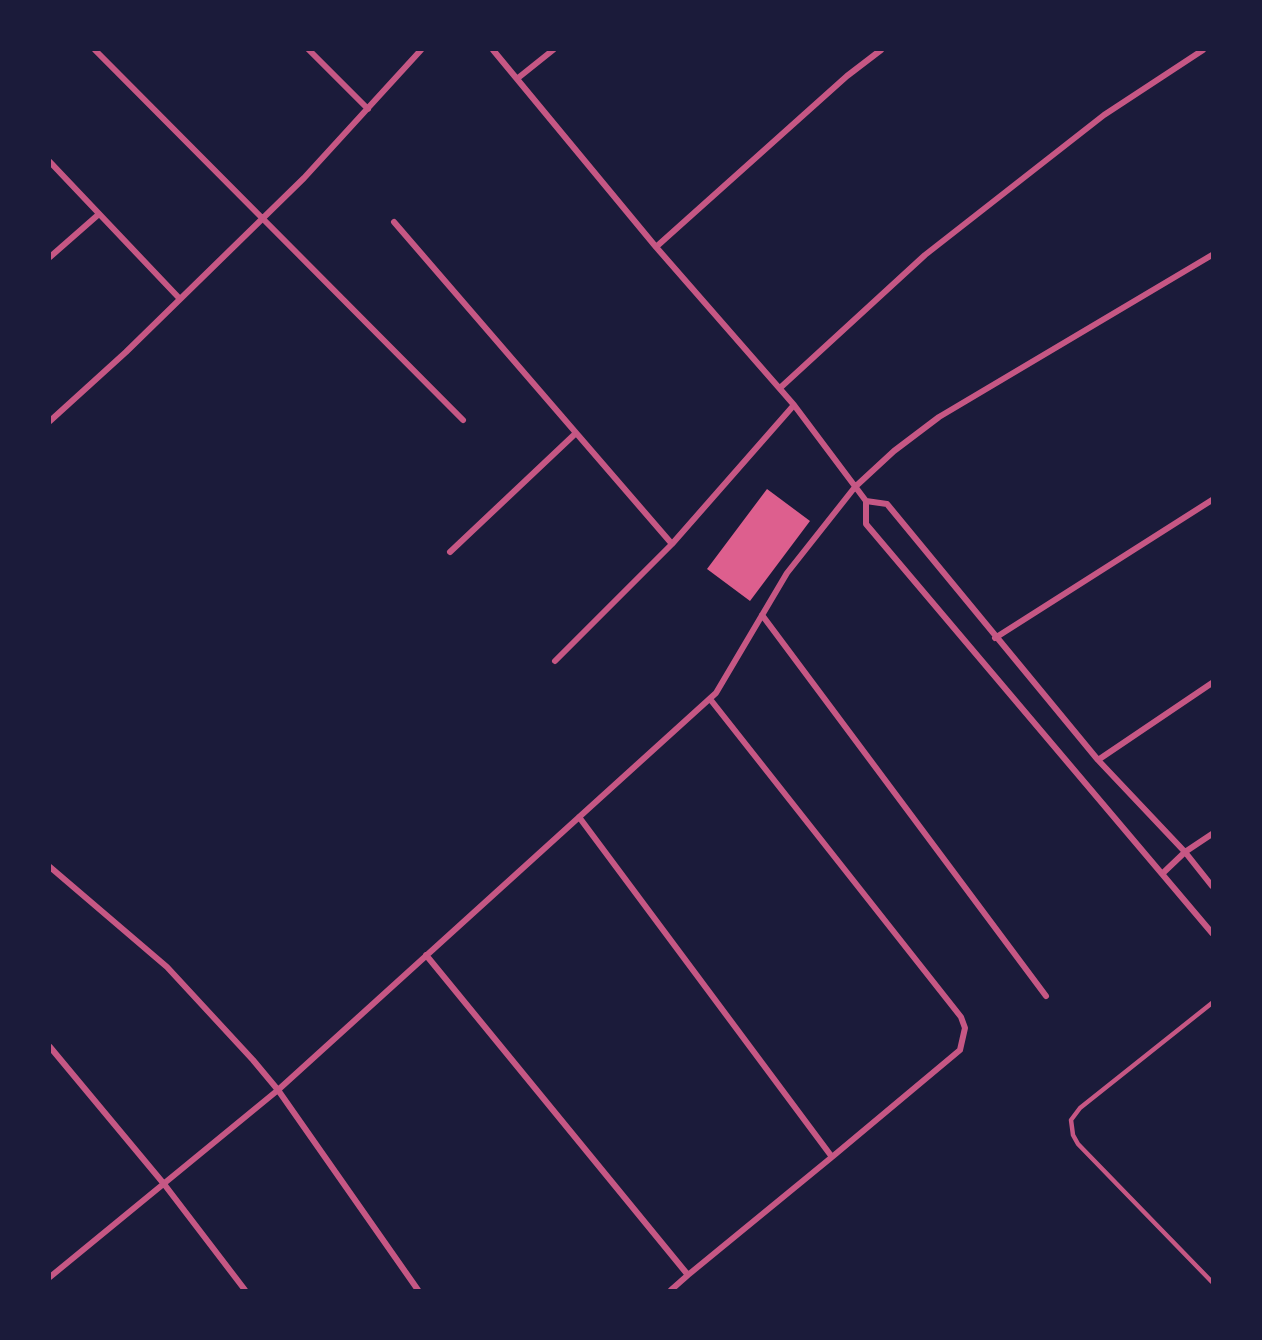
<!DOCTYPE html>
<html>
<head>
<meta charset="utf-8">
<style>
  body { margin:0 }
  #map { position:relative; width:1262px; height:1340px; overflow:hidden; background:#1b1b3a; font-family:Inter,sans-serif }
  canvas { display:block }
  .frame { position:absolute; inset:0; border:51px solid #1b1b3a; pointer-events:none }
</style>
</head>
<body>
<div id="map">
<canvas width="1262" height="1340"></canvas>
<div class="frame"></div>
</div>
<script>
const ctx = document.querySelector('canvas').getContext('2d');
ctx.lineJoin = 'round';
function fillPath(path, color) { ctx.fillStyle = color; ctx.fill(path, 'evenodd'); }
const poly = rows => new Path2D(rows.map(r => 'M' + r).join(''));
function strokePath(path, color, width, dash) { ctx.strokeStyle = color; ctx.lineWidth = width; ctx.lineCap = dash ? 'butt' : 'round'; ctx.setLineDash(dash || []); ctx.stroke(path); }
fillPath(poly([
  [767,489,810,521,750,601,707,569]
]), '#dd5f8e');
strokePath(poly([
  [1212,1003,1080,1108,1071,1120,1073,1135,1078,1144,1212,1282]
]), '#c65784', 4.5);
strokePath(poly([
  [95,50,463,420],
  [309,50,368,109],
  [493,50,656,247,794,405,866,501,866,524,1212,933],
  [518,78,553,50],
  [50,162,180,299],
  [394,222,672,544,794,405],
  [656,247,847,76,881,50],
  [50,257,99,214],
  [780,388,925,255,1104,115,1203,50],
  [50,421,126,352,304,178,421,50],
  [866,501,887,504,1098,760,1185,852,1212,886],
  [450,552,576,433],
  [762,615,1046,996],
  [995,638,1212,500],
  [555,661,672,544],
  [710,699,961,1017,965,1028,960,1050,832,1157],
  [1098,760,1212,683],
  [579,817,832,1157,688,1275],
  [50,867,167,967,253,1060,278,1090,418,1290],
  [1163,873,1185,852,1212,834],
  [426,955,688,1275,671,1290],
  [50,1047,164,1184,245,1290],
  [50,1277,278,1090,716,693,787,573,855,487,894,451,939,417,1212,255]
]), '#c65784', 6);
</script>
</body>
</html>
